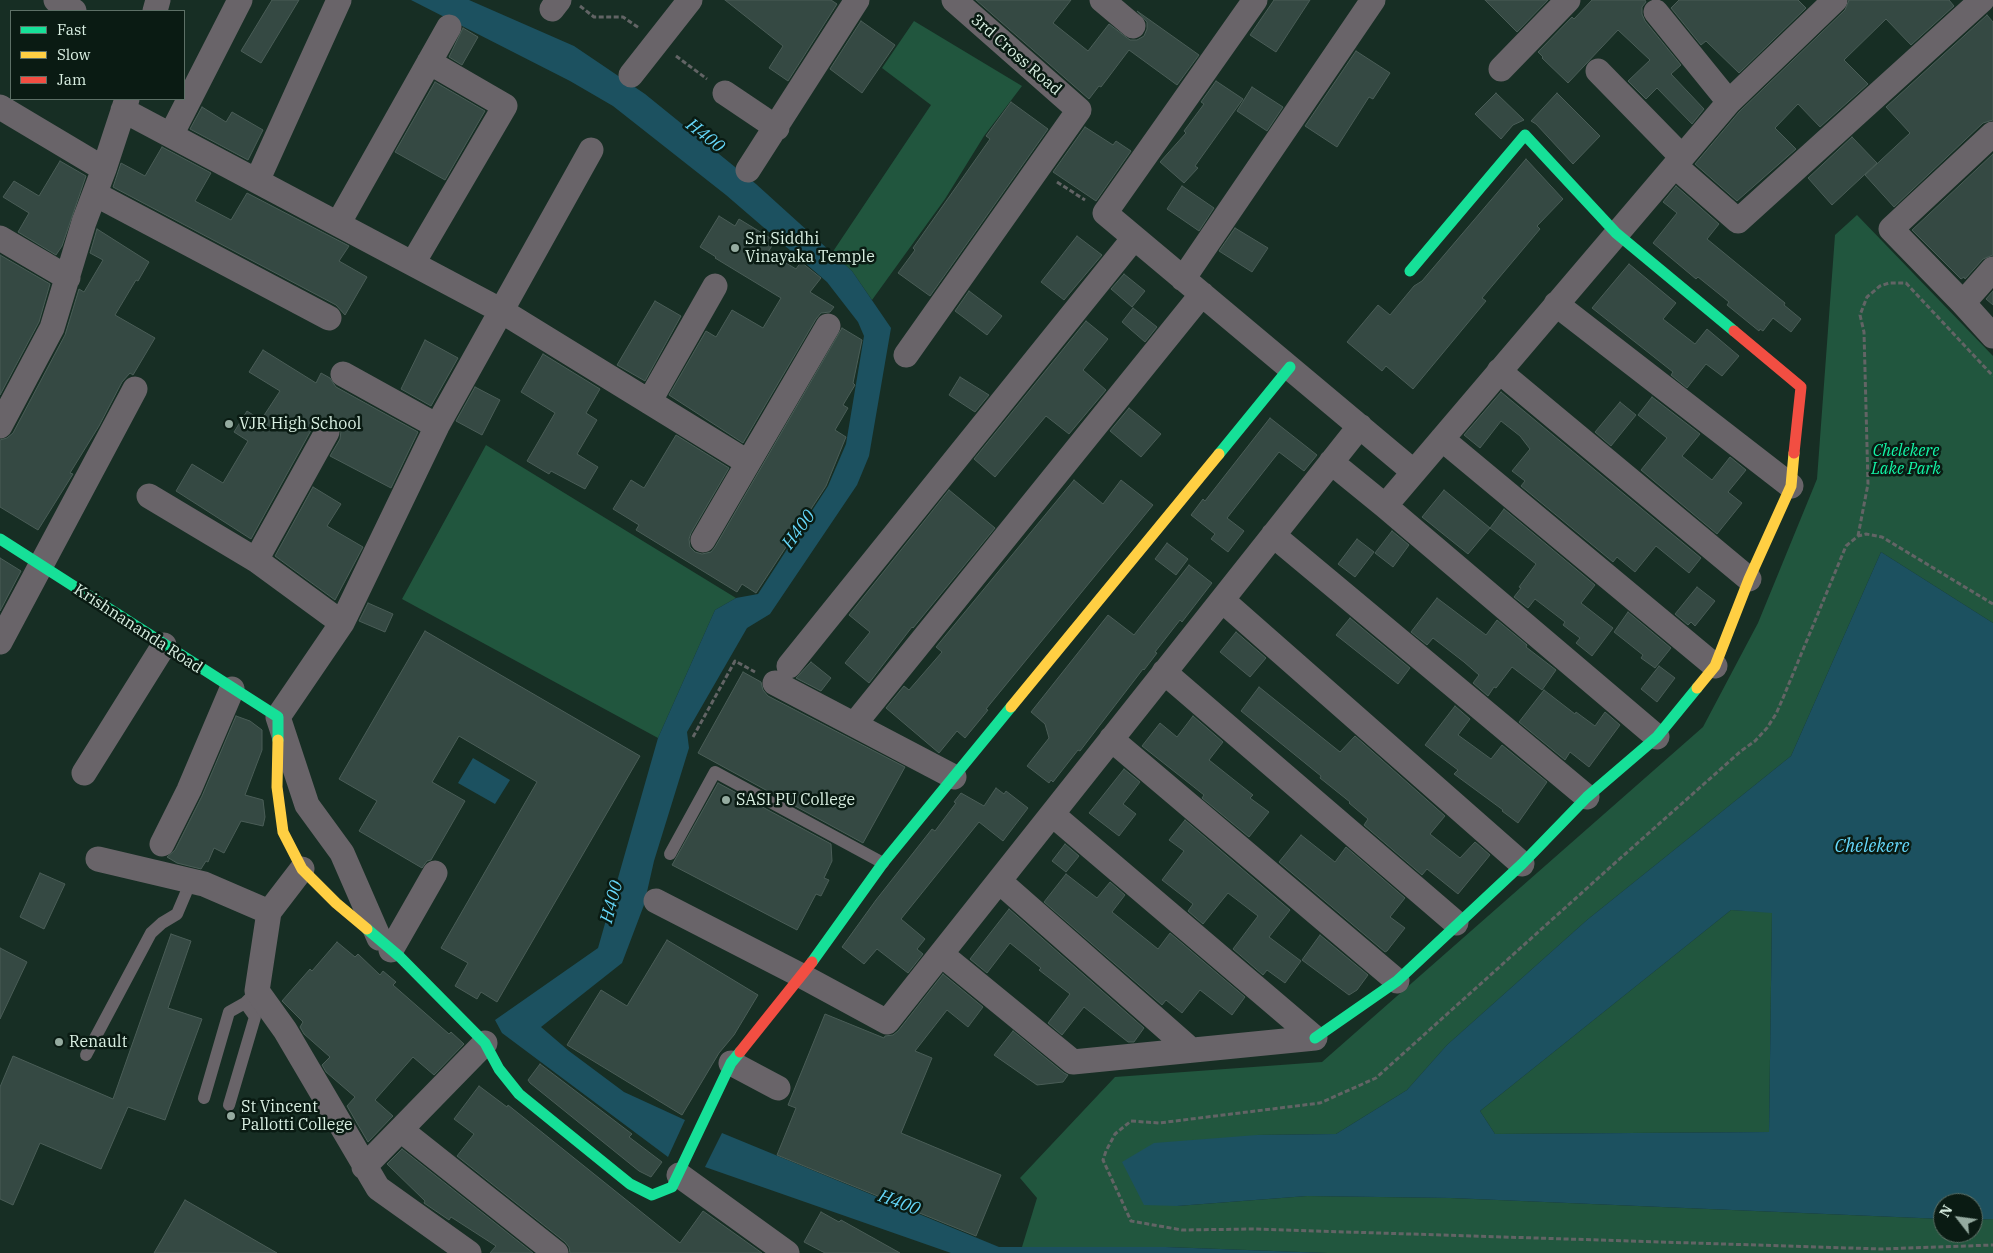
<!DOCTYPE html>
<html>
<head>
<meta charset="utf-8">
<style>
  body { margin:0 }
  #map { position:relative; width:1993px; height:1253px; overflow:hidden; background:#172e24; font-family:"IBM Plex Serif",serif }
  canvas { display:block }
  .legend { position:absolute; left:10px; top:10px; width:175px; height:90px; box-sizing:border-box; background:#0a1b13; border:1px solid #5d7066; margin:0; padding:6px 9px; list-style:none; font-size:15px; color:#d9efe2 }
  .legend li { display:flex; align-items:center; gap:10px; height:25px }
  .legend b { width:25px; border:1px solid #5d7066 }
  .north { position:absolute; left:1933px; top:1193px; width:50px; height:50px; box-sizing:border-box; background:#0a1b13; border:1px solid #5d7066; border-radius:50%; rotate:300deg; font-size:14px; font-weight:700; line-height:20px; text-align:center; color:#d9efe2 }
  .north::after { content:''; display:block; margin:auto; width:18px; height:22px; background:#95aba0; clip-path:polygon(50% 0,100% 100%,50% 72%,0 100%) }
</style>
</head>
<body>
<div id="map">
<canvas width="1993" height="1253"></canvas>
<ul class="legend">
<li><b style="height:6px;background:#16e098"></b>Fast</li>
<li><b style="height:6px;background:#ffcf43"></b>Slow</li>
<li><b style="height:6px;background:#f24e42"></b>Jam</li>
</ul>
<div class="north">N</div>
</div>
<script>
const ctx = document.querySelector('canvas').getContext('2d');
ctx.lineJoin = 'round';
function fillPath(path, color) { ctx.fillStyle = color; ctx.fill(path, 'evenodd'); }
const poly = rows => new Path2D(rows.map(r => 'M' + r).join(''));
function strokePath(path, color, width, dash) { ctx.strokeStyle = color; ctx.lineWidth = width; ctx.lineCap = dash ? 'butt' : 'round'; ctx.setLineDash(dash || []); ctx.stroke(path); }
function label(font, color, halo, rows, align = 'center') {
  ctx.font = font + ' "IBM Plex Serif",serif'; ctx.lineWidth = 5; ctx.setLineDash([]); ctx.textBaseline = 'middle'; ctx.strokeStyle = halo; ctx.fillStyle = color; for (const [text, x, y, turn = 0] of rows) {
    ctx.save(); ctx.translate(x, y); ctx.rotate((+turn || 0) * Math.PI / 180); ctx.textAlign = isNaN(turn) ? turn : align; if (halo) ctx.strokeText(text, 0, 0); ctx.fillText(text, 0, 0); ctx.restore();
  }
}
fillPath(poly([
  [914,21,1022,86,984,136,945,199,872,300,852,271,832,253,931,105,882,68],
  [1857,215,1993,356,1993,623,1881,552,1791,756,1587,920,1447,1045,1407,1090,1336,1134,1257,1135,1177,1206,1307,1196,1451,1198,1943,1219,1943,1233,1973,1233,1973,1220,1993,1219,1993,1253,1327,1253,1166,1247,1022,1247,1037,1198,1020,1178,1115,1077,1322,1062,1703,727,1758,623,1817,479,1835,235],
  [486,445,736,598,715,610,658,738,402,599],
  [1731,910,1772,912,1769,1132,1495,1134,1480,1111]
]), '#21563e');
fillPath(poly([
  [411,0,469,0,574,46,645,94,756,184,852,271,891,328,869,456,857,485,770,614,747,628,687,732,689,748,654,861,644,905,622,963,541,1027,569,1051,624,1092,685,1120,668,1157,502,1033,495,1020,598,948,658,738,715,610,736,598,758,594,828,486,846,444,864,336,858,322,827,282,726,195,613,106,570,81],
  [1881,552,1993,623,1993,1219,1973,1220,1973,1203,1943,1203,1943,1219,1451,1198,1307,1196,1177,1206,1144,1205,1122,1162,1154,1143,1257,1135,1336,1134,1407,1090,1447,1045,1587,920,1791,756],
  [1731,910,1772,913,1769,1132,1495,1134,1480,1111],
  [473,758,510,780,495,804,458,783],
  [722,1133,999,1247,1166,1247,1327,1253,951,1253,705,1167]
]), '#1c5160');
const building = poly([
  [272,0,299,0,261,63,241,51,272,0],
  [725,0,831,0,837,4,788,81,769,68,783,46,725,0],
  [976,0,1071,0,1053,23,1088,51,1109,24,1130,40,1137,40,1144,36,1147,29,1147,22,1137,11,1199,55,1177,85,1129,50,1101,87,1099,86,1089,99,976,0],
  [1274,0,1310,0,1276,52,1250,35,1274,0],
  [1485,0,1548,0,1517,32,1485,0],
  [1592,0,1645,0,1646,2,1642,7,1642,14,1645,21,1681,65,1671,74,1704,109,1692,124,1657,88,1646,99,1628,81,1650,60,1618,30,1568,83,1542,58,1543,57,1538,52,1572,17,1574,19,1592,0],
  [1679,0,1798,0,1806,8,1739,73,1706,41,1701,45,1671,8,1679,0],
  [1849,0,1949,0,1954,6,1911,45,1886,19,1844,60,1868,84,1820,127,1798,104,1775,128,1796,149,1737,201,1695,164,1739,112,1845,10,1849,0],
  [1987,15,1993,22,1993,120,1983,123,1894,207,1865,175,1910,133,1886,107,1987,15],
  [861,21,895,45,862,93,830,69,861,21],
  [463,28,478,37,462,65,449,57,463,28],
  [1356,51,1390,73,1373,99,1369,97,1337,147,1305,126,1356,51],
  [1216,81,1243,99,1195,166,1198,168,1184,183,1160,162,1186,133,1184,131,1204,104,1201,102,1216,81],
  [435,82,485,111,445,180,395,152,435,82],
  [1252,87,1283,107,1267,131,1237,111,1252,87],
  [1496,93,1524,120,1513,125,1501,139,1475,114,1496,93],
  [1557,93,1600,136,1573,164,1536,124,1531,121,1557,93],
  [1011,102,1048,129,930,296,898,273,915,250,913,248,990,139,986,136,1011,102],
  [202,107,226,122,232,112,263,130,248,160,190,129,202,107],
  [1085,127,1113,145,1116,141,1131,151,1096,201,1053,172,1085,127],
  [1852,137,1877,163,1832,205,1808,178,1852,137],
  [162,147,211,173,195,201,231,220,247,193,349,246,339,261,367,277,345,315,336,305,113,187,121,163,145,176,162,147],
  [1993,154,1993,255,1983,259,1965,279,1964,277,1961,279,1912,230,1993,154],
  [1526,159,1563,199,1537,226,1540,229,1482,298,1486,301,1413,389,1386,366,1382,371,1347,342,1378,305,1390,315,1414,286,1422,281,1526,159],
  [60,161,86,176,62,246,56,255,18,232,29,213,3,197,14,181,39,196,60,161],
  [1182,186,1214,208,1199,231,1167,209,1182,186],
  [1676,186,1719,224,1707,239,1785,303,1784,305,1801,319,1791,332,1773,318,1763,331,1760,329,1759,331,1727,305,1729,302,1698,277,1696,279,1653,243,1677,213,1663,202,1676,186],
  [719,216,735,226,739,219,775,241,768,252,796,269,801,262,821,278,810,292,834,307,830,312,821,313,816,319,743,443,669,395,706,331,716,337,732,310,763,328,781,298,715,258,716,257,700,247,719,216],
  [1235,228,1268,248,1252,272,1219,251,1235,228],
  [97,229,149,262,138,281,136,280,115,315,155,338,133,375,130,373,122,382,99,426,70,473,73,474,38,530,0,507,0,440,7,438,13,433,65,335,79,289,84,292,103,260,90,253,97,229],
  [1077,236,1102,255,1064,300,1041,282,1077,236],
  [0,255,50,284,39,322,0,395,0,255],
  [1629,264,1676,303,1663,319,1695,344,1707,329,1739,356,1722,376,1706,364,1687,388,1671,375,1673,372,1592,308,1629,264],
  [1124,274,1145,291,1132,307,1111,289,1124,274],
  [969,291,1002,316,987,335,955,311,969,291],
  [1993,291,1993,305,1986,299,1993,291],
  [655,301,681,316,645,381,617,365,655,301],
  [1133,308,1157,327,1145,342,1122,322,1133,308],
  [1086,321,1108,339,1083,370,1106,390,1069,434,1046,416,995,477,974,459,1086,321],
  [842,328,862,340,853,383,855,385,843,405,848,408,835,430,846,437,826,486,756,593,742,584,737,592,636,530,639,525,613,509,631,480,644,488,676,435,729,468,691,533,689,539,690,547,695,552,702,554,711,552,715,547,842,328],
  [425,340,458,358,431,406,401,389,425,340],
  [263,350,316,383,321,373,330,378,336,387,418,432,391,488,330,456,340,439,341,431,340,425,334,419,326,418,319,420,314,425,251,539,176,491,192,464,223,483,248,441,234,432,247,411,261,420,280,391,249,372,263,350],
  [543,354,600,389,586,413,597,420,577,454,598,467,585,489,551,471,549,474,527,461,555,413,521,392,543,354],
  [960,377,989,395,975,412,949,395,960,377],
  [475,387,500,400,482,435,456,421,475,387],
  [1501,392,1701,558,1689,573,1656,546,1635,572,1617,557,1613,562,1521,486,1525,481,1512,471,1530,449,1520,436,1501,421,1480,448,1464,435,1501,392],
  [1652,397,1700,434,1682,456,1712,480,1730,457,1746,470,1728,492,1742,503,1717,534,1641,470,1667,438,1638,415,1652,397],
  [1620,402,1636,415,1611,446,1595,432,1620,402],
  [1129,408,1161,434,1141,457,1110,431,1129,408],
  [1270,418,1317,455,1304,471,1279,452,1227,518,1244,531,1228,552,1211,539,1215,534,1191,515,1203,499,1205,501,1270,418],
  [1074,480,1103,504,1121,480,1153,505,986,709,988,710,965,738,957,731,939,753,886,708,904,686,909,690,942,652,936,647,1074,480],
  [313,487,341,504,327,526,363,547,335,600,275,556,313,487],
  [949,490,995,528,913,628,912,627,869,683,845,663,870,632,849,615,949,490],
  [1444,490,1490,528,1468,554,1422,517,1444,490],
  [1504,509,1595,585,1581,603,1613,628,1592,656,1576,643,1580,638,1563,625,1565,622,1535,599,1528,608,1514,597,1521,588,1519,587,1536,564,1490,528,1504,509],
  [1392,531,1409,545,1393,567,1375,553,1392,531],
  [1357,539,1374,552,1355,577,1338,564,1357,539],
  [1167,543,1188,559,1176,575,1155,559,1167,543],
  [0,558,21,571,0,611,0,558],
  [1189,565,1212,583,1182,622,1180,620,1155,652,1157,653,1144,670,1143,669,1080,751,1078,750,1053,782,1051,780,1049,783,1027,766,1049,738,1045,724,1031,712,1108,615,1134,635,1189,565],
  [1697,587,1715,601,1695,626,1691,622,1688,625,1675,614,1697,587],
  [1437,598,1486,635,1497,620,1527,645,1526,647,1556,670,1542,690,1512,667,1496,688,1494,687,1488,696,1473,683,1479,675,1464,662,1433,638,1427,645,1411,632,1437,598],
  [368,603,393,614,385,632,359,621,368,603],
  [1628,612,1671,648,1655,668,1641,658,1643,655,1614,632,1628,612],
  [1350,618,1410,668,1398,684,1336,635,1350,618],
  [425,631,640,756,497,1002,481,992,477,999,455,986,468,963,441,948,537,782,459,736,432,782,465,801,431,860,427,861,422,868,359,831,377,801,339,779,425,631],
  [1236,632,1266,658,1250,677,1220,652,1236,632],
  [811,662,831,678,821,691,796,678,811,662],
  [1659,666,1675,678,1657,702,1641,689,1659,666],
  [743,672,761,682,763,690,768,696,905,767,863,843,698,753,743,672],
  [1259,687,1340,752,1355,736,1445,816,1430,834,1460,858,1475,842,1490,855,1458,894,1427,869,1422,875,1364,825,1368,819,1349,803,1350,802,1320,778,1321,776,1241,711,1259,687],
  [1544,690,1575,714,1576,712,1595,726,1605,712,1620,725,1589,767,1570,752,1565,760,1519,722,1544,690],
  [1455,706,1470,719,1458,735,1491,759,1502,745,1547,782,1518,823,1502,811,1503,810,1454,774,1458,770,1425,745,1455,706],
  [236,716,250,721,262,730,262,750,245,795,263,800,265,817,263,826,241,821,224,853,214,848,208,862,206,861,201,869,177,863,167,857,175,850,202,796,236,716],
  [1193,716,1223,742,1209,760,1253,795,1250,798,1269,812,1249,837,1202,798,1204,795,1142,746,1160,723,1177,737,1193,716],
  [1124,769,1140,782,1123,804,1136,814,1119,836,1089,813,1124,769],
  [718,783,831,844,832,861,824,878,829,880,821,896,816,894,797,930,672,865,718,783],
  [996,788,1004,794,1006,791,1028,808,1003,841,979,822,901,919,925,939,917,949,923,954,908,973,877,949,864,964,842,947,876,900,932,829,935,831,956,803,954,802,961,793,984,806,996,788],
  [1185,820,1290,910,1269,937,1301,961,1285,983,1267,970,1263,975,1233,949,1258,916,1228,893,1203,924,1188,911,1193,904,1162,880,1184,851,1169,840,1185,820],
  [1301,835,1335,862,1346,847,1405,898,1390,917,1405,928,1387,951,1385,952,1279,862,1301,835],
  [1065,844,1079,856,1066,872,1052,861,1065,844],
  [40,873,65,884,44,929,20,917,40,873],
  [1066,874,1097,898,1110,882,1125,895,1112,912,1158,949,1170,933,1245,997,1232,1015,1200,990,1182,1013,1166,1000,1162,1005,1044,902,1066,874],
  [1009,909,1144,1028,1134,1042,1128,1042,1084,1007,1062,1035,1048,1023,1070,994,1039,970,1041,968,1010,943,987,973,970,959,1009,909],
  [171,934,191,941,168,1008,202,1019,165,1120,128,1107,101,1169,40,1143,13,1205,0,1199,0,1087,13,1056,113,1099,171,934],
  [1320,935,1368,975,1357,990,1349,995,1302,960,1320,935],
  [667,940,758,995,734,1035,719,1053,682,1115,567,1045,601,990,627,1006,667,940],
  [337,942,355,957,358,954,380,975,383,971,396,982,393,985,449,1034,451,1032,464,1044,434,1075,413,1057,375,1100,393,1116,368,1142,347,1106,355,1097,326,1072,322,1065,330,1057,304,1034,300,1027,303,1022,282,1001,310,969,312,971,337,942],
  [0,948,27,962,0,1019,0,948],
  [943,974,983,1007,968,1027,947,1010,915,1051,932,1058,901,1133,1001,1175,976,1236,777,1155,796,1108,788,1105,825,1014,884,1038,885,1036,893,1035,898,1031,943,974],
  [1013,1031,1064,1073,1068,1075,1063,1082,1037,1085,994,1055,1013,1031],
  [540,1064,632,1134,629,1137,662,1162,651,1177,639,1171,530,1083,528,1080,540,1064],
  [479,1086,507,1107,508,1105,680,1243,703,1211,762,1253,570,1253,569,1247,565,1242,457,1156,474,1134,454,1119,479,1086],
  [402,1149,533,1253,490,1253,496,1246,451,1217,449,1220,424,1203,425,1201,387,1164,402,1149],
  [185,1200,277,1253,154,1253,185,1200],
  [821,1212,839,1222,841,1220,900,1253,825,1253,804,1242,821,1212]
]);
fillPath(building, '#354943');
strokePath(building, '#4a5d57', 1);
strokePath(poly([
  [580,6,594,17,623,17,639,28],
  [676,56,707,79],
  [1057,182,1085,200],
  [1858,536,1868,484,1864,332,1860,315,1867,297,1880,286,1889,283,1906,283,1993,376],
  [1993,604,1882,537,1866,534,1858,536,1846,546,1783,698,1776,714,1767,728,1755,741,1741,751,1606,871,1376,1078,1320,1103,1159,1123,1131,1121,1115,1134,1106,1151,1103,1160,1131,1221,1182,1230,1253,1229,1881,1249,1993,1245],
  [693,737,735,661,755,672]
]), '#626465', 3, [5, 2.5]);
strokePath(poly([
  [670,854,715,772,883,863],
  [86,1055,151,933,162,923,177,914,191,881],
  [204,1098,229,1012,245,1003],
  [229,1105,255,1017,245,1003,257,991]
]), '#696469', 12);
strokePath(poly([
  [56,0,74,11],
  [1102,0,1133,26],
  [1255,0,1105,213,1414,472],
  [552,9,559,0],
  [155,11,158,0],
  [1656,12,1729,102],
  [1501,69,1568,0],
  [1598,71,1682,157],
  [631,75,690,0],
  [725,93,777,128],
  [0,107,104,169],
  [123,110,500,310,747,462],
  [171,135,240,0],
  [1675,166,1738,221,1982,0],
  [748,170,857,0],
  [257,181,339,0],
  [95,194,329,318],
  [338,224,449,27],
  [0,238,68,278],
  [413,263,505,106,429,62],
  [1993,269,1963,303,1993,336],
  [1183,279,1373,0],
  [1963,303,1891,229,1993,134],
  [1556,304,1791,486],
  [906,355,1079,110,954,0],
  [1499,371,1749,579],
  [343,374,437,426],
  [649,402,715,286],
  [0,426,52,328,84,222,104,169,127,99],
  [1442,439,1715,666],
  [1331,462,1385,506,1657,737],
  [149,496,256,560,342,623],
  [1385,506,1729,102,1835,0],
  [1273,535,1587,797],
  [703,540,828,326],
  [256,560,327,432],
  [1222,600,1522,864],
  [0,642,135,389],
  [789,666,1134,238],
  [1164,672,1456,923],
  [775,683,954,777],
  [861,716,1202,294],
  [1111,739,1397,981],
  [84,773,164,645],
  [162,844,189,790,232,689],
  [98,859,204,884,269,912],
  [302,869,269,912,257,991,285,1030,378,1188,469,1253],
  [999,881,1191,1050],
  [656,901,802,976,887,1022,1360,426],
  [379,938,342,853,307,805,278,717,342,623,437,426,591,150],
  [391,950,435,873],
  [941,954,1073,1062,1315,1038,1052,814],
  [731,1063,778,1088],
  [401,1130,556,1253],
  [364,1167,485,1043],
  [679,1175,787,1253]
]), '#696469', 25);
strokePath(poly([
  [1410,271,1525,135,1616,233,1734,331],
  [1219,454,1290,367],
  [0,539,278,717,278,740],
  [367,929,400,957,485,1043,499,1069,519,1094,630,1184,652,1195,672,1187,731,1063,740,1052],
  [812,962,883,863,1011,707],
  [1315,1038,1397,981,1522,864,1587,797,1657,737,1697,688]
]), '#16e098', 11);
strokePath(poly([
  [1697,688,1715,666,1749,579,1791,486,1794,453],
  [1011,707,1219,454],
  [278,740,277,787,283,832,302,869,336,903,367,929]
]), '#ffcf43', 11);
strokePath(poly([
  [1734,331,1801,387,1794,453],
  [740,1052,812,962]
]), '#f24e42', 11);
for (const [x, y, r, color] of [
  [735,248,5,"#95aba0"],
  [229,424,5,"#95aba0"],
  [726,800,5,"#95aba0"],
  [59,1042,5,"#95aba0"],
  [231,1116,5,"#95aba0"]
]) { const dot = new Path2D(); dot.arc(x, y, r, 0, 2 * Math.PI); ctx.fillStyle = color; ctx.fill(dot); strokePath(dot, '#0a1b13', 2); }
label('16px', '#d9efe2', '#0a1b13', [
  ["3rd Cross Road",1016,55,41],
  ["Krishnananda Road",138,629,33]
]);
label('16px', '#d9efe2', '#0a1b13', [
  ["Sri Siddhi",745,239],
  ["Vinayaka Temple",745,257],
  ["VJR High School",239,424],
  ["SASI PU College",736,800],
  ["Renault",69,1042],
  ["St Vincent",241,1107],
  ["Pallotti College",241,1125]
], 'left');
label('italic 16px', '#13f6a7', '#0a1b13', [
  ["Chelekere",1906,451],
  ["Lake Park",1906,469]
]);
label('italic 18px', '#66d8fb', '#0a1b13', [
  ["H400",705,136,38],
  ["H400",799,530,-54],
  ["Chelekere",1872,847],
  ["H400",612,902,-75],
  ["H400",899,1203,20]
]);
</script>
</body>
</html>
